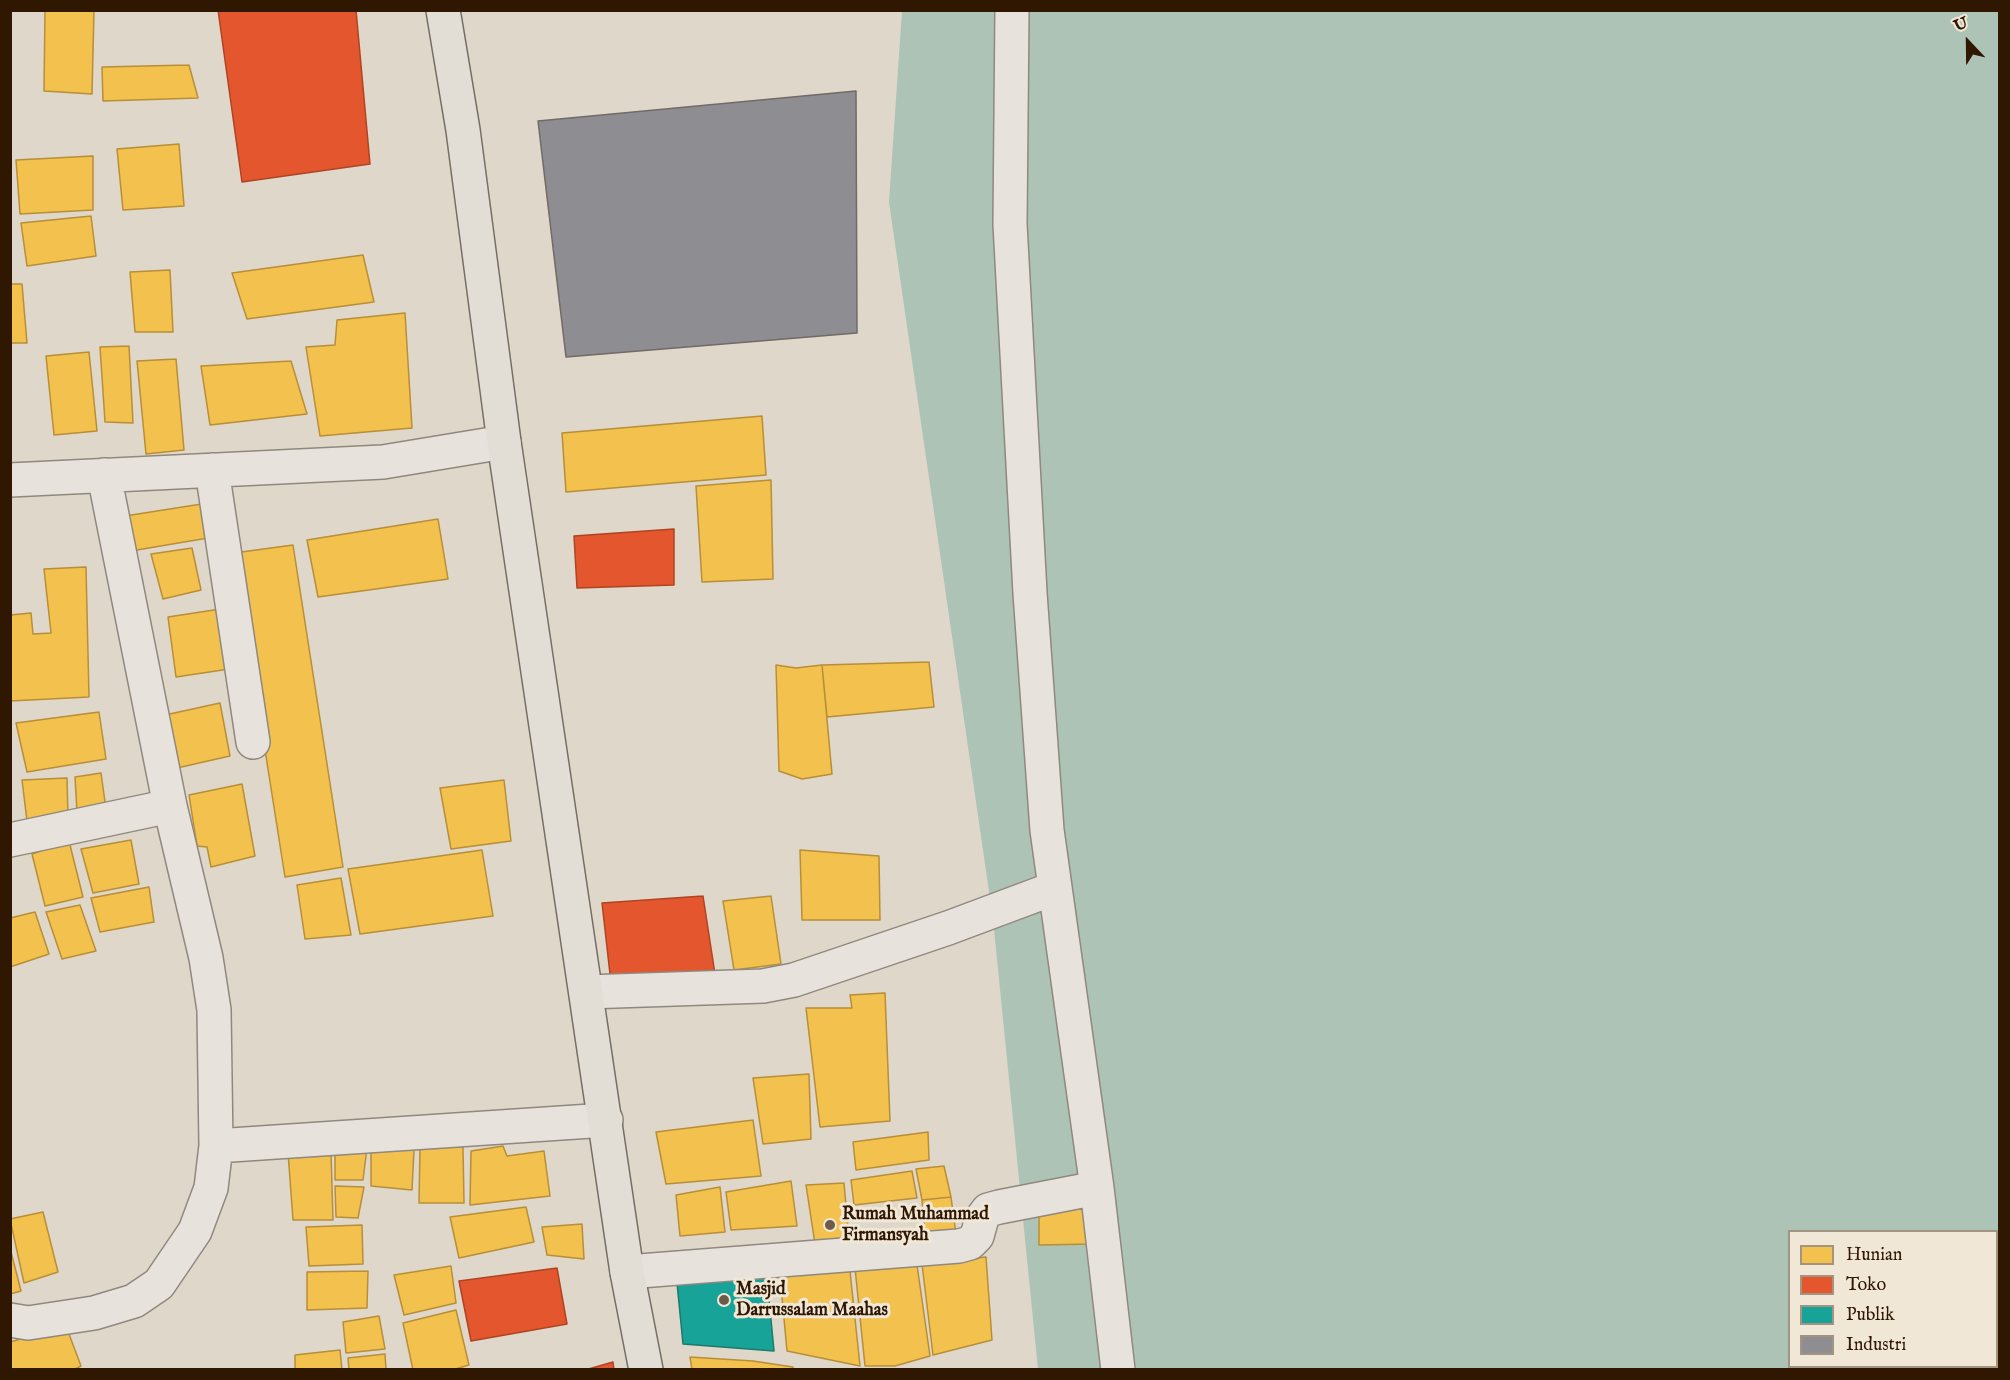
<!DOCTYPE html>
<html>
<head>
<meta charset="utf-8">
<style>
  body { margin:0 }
  #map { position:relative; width:2010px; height:1380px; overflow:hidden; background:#dfd7ca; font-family:"IM FELL English",serif }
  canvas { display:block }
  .frame { position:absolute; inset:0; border:12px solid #301702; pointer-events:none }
  .legend { position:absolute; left:1788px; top:1230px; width:210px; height:138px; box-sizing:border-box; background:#f0e7d7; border:2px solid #a39482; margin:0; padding:8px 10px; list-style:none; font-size:18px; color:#301702 }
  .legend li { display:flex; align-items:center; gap:12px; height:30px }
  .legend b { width:30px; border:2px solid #a39482 }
  .north { position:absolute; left:1938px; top:12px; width:60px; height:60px; -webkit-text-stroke:4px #f0e7d7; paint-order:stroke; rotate:338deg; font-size:16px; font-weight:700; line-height:24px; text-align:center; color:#301702 }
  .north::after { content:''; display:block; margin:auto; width:21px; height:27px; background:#301702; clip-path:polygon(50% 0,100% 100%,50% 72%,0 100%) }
</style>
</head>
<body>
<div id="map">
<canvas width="2010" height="1380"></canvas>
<div class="frame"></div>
<ul class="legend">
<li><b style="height:16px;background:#f2c14e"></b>Hunian</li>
<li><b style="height:16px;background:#e4572e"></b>Toko</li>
<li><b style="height:16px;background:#17a398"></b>Publik</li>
<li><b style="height:16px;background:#8d8d92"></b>Industri</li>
</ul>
<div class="north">U</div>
</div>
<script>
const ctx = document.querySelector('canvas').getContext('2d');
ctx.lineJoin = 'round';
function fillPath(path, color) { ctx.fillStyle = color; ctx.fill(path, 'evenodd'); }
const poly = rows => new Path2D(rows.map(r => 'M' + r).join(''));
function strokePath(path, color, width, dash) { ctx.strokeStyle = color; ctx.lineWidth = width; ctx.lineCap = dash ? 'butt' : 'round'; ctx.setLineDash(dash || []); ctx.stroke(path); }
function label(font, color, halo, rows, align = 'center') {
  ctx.font = font + ' "IM FELL English",serif'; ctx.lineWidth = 6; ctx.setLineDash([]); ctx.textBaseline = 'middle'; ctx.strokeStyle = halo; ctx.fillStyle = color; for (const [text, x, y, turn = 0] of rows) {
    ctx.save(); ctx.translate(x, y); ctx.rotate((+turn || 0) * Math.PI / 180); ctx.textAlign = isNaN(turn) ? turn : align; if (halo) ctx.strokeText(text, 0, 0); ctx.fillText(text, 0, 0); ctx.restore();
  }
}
fillPath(poly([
  [902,11,1999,11,1999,1369,1038,1369,993,919,889,202],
  [1790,1232,1996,1232,1996,1366,1790,1366]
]), '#adc3b6');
const homes = poly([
  [45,10,94,10,92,94,44,91,45,10],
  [189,65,198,98,103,101,102,67,189,65],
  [179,144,184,206,123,210,117,149,179,144],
  [93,156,93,210,20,214,16,160,93,156],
  [91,216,96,256,27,266,21,223,91,216],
  [363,255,374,302,247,319,232,273,363,255],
  [170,270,173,332,135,332,130,272,170,270],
  [10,284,22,284,27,343,10,343,10,284],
  [405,313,412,428,320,436,306,347,335,345,337,320,405,313],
  [129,346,133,423,105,422,100,347,129,346],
  [89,352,97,431,54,435,46,356,89,352],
  [176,359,184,450,146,454,137,361,176,359],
  [291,361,307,414,210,425,201,366,291,361],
  [762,416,766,475,566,492,562,433,762,416],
  [771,480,773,579,702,582,696,486,771,480],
  [208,503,214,537,131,551,125,516,208,503],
  [438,519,448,579,318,597,307,540,438,519],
  [293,545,343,867,285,877,234,553,293,545],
  [192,548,201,590,163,599,151,554,192,548],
  [86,567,89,697,10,701,10,615,31,613,33,634,51,633,44,569,86,567],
  [227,608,236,668,176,677,168,617,227,608],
  [929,662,934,707,827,717,822,665,929,662],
  [776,665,796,668,822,665,832,774,802,779,779,771,776,665],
  [220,703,230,756,177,768,165,715,220,703],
  [99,712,106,759,27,772,16,723,99,712],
  [101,773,106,809,77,812,75,777,101,773],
  [67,778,68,817,27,821,22,780,67,778],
  [504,780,511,841,451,849,440,788,504,780],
  [242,784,255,856,211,867,207,847,197,846,189,795,242,784],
  [131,840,139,884,93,893,81,849,131,840],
  [69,841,83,897,45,906,32,854,69,841],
  [482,850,493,916,360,934,348,869,482,850],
  [800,850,879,856,880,920,802,920,800,850],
  [341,878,351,935,305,939,297,885,341,878],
  [149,887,154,922,100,932,91,898,149,887],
  [771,896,781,964,734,970,723,901,771,896],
  [80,905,96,951,62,959,46,912,80,905],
  [35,912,49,954,10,967,10,918,35,912],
  [885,993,890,1121,820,1127,806,1008,852,1008,850,995,885,993],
  [809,1074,811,1139,763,1144,753,1078,809,1074],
  [753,1120,761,1176,666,1184,656,1132,753,1120],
  [928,1132,929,1160,856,1170,853,1142,928,1132],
  [503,1146,507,1156,544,1151,550,1196,470,1205,471,1151,503,1146],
  [420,1147,463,1147,464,1203,419,1203,420,1147],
  [367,1148,363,1180,335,1180,335,1150,367,1148],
  [371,1148,414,1150,412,1190,371,1186,371,1148],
  [288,1152,331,1153,333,1220,293,1220,288,1152],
  [944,1166,951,1197,922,1200,916,1169,944,1166],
  [912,1171,917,1198,854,1205,851,1180,912,1171],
  [791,1181,797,1226,731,1230,726,1192,791,1181],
  [844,1183,849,1239,815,1244,806,1185,844,1183],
  [335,1186,364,1187,358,1218,336,1217,335,1186],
  [720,1187,725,1232,680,1236,676,1195,720,1187],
  [951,1197,956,1234,925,1237,922,1200,951,1197],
  [526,1207,534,1242,459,1258,450,1217,526,1207],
  [1092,1209,1092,1244,1039,1245,1039,1210,1092,1209],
  [43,1212,58,1272,24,1283,10,1219,43,1212],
  [582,1224,584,1259,547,1255,542,1227,582,1224],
  [362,1225,363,1264,309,1266,306,1227,362,1225],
  [10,1248,21,1291,10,1294,10,1248],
  [986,1257,992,1340,933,1355,922,1264,986,1257],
  [917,1265,930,1356,895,1366,865,1366,855,1268,917,1265],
  [451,1266,456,1303,404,1315,394,1275,451,1266],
  [368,1271,367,1308,307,1310,307,1272,368,1271],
  [850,1271,860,1366,787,1351,780,1276,850,1271],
  [456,1310,469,1365,452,1370,413,1370,403,1323,456,1310],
  [379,1316,385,1349,346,1353,343,1322,379,1316],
  [66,1326,81,1366,73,1370,10,1370,10,1342,66,1326],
  [340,1350,342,1370,295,1370,295,1355,340,1350],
  [385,1354,386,1370,349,1370,348,1358,385,1354],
  [690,1357,753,1361,793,1367,793,1370,692,1370,690,1357]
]);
fillPath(homes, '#f2c14e');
strokePath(homes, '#b88e37', 1.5);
const shops = poly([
  [218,10,356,10,370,164,242,182,218,10],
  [674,529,674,585,577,588,574,536,674,529],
  [703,896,715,974,610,974,602,903,703,896],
  [557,1268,567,1324,471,1341,459,1281,557,1268],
  [613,1362,614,1370,585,1370,613,1362]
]);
fillPath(shops, '#e4572e');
strokePath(shops, '#ae4421', 1.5);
const public = poly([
  [767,1278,774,1351,683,1344,677,1283,767,1278]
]);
fillPath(public, '#17a398');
strokePath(public, '#1e796b', 1.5);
const industry = poly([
  [856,91,857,333,566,357,538,121,856,91]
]);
fillPath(industry, '#8d8d92');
strokePath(industry, '#716a67', 1.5);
const minor = poly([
  [1012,10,1010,224,1030,593,1047,830,1097,1188,1118,1370],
  [212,470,253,742],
  [10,480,383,462,504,442],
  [10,840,170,806,104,475],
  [586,992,763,986,794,980,948,928,1055,888],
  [216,1146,606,1120],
  [627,1272,959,1246,970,1243,977,1236,982,1218,988,1210,999,1207,1097,1188],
  [10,1320,28,1323,94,1313,134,1301,159,1284,195,1231,211,1188,216,1146,214,1010,206,958,170,806]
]);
const trunk = poly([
  [443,10,463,130,504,442,627,1272,646,1370]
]);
strokePath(minor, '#90887e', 36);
strokePath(trunk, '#766e64', 36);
strokePath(minor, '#e7e3dc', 33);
strokePath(trunk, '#e2ded6', 33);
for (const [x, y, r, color] of [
  [830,1225,6,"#6d5a48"],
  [724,1300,6,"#6d5a48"]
]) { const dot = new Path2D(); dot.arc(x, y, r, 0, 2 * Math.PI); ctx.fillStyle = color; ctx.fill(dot); strokePath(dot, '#f0e7d7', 2); }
label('bold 18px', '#301702', '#f0e7d7', [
  ["Rumah Muhammad",842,1215],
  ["Firmansyah",842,1236],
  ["Masjid",736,1290],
  ["Darrussalam Maahas",736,1311]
], 'left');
</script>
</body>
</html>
